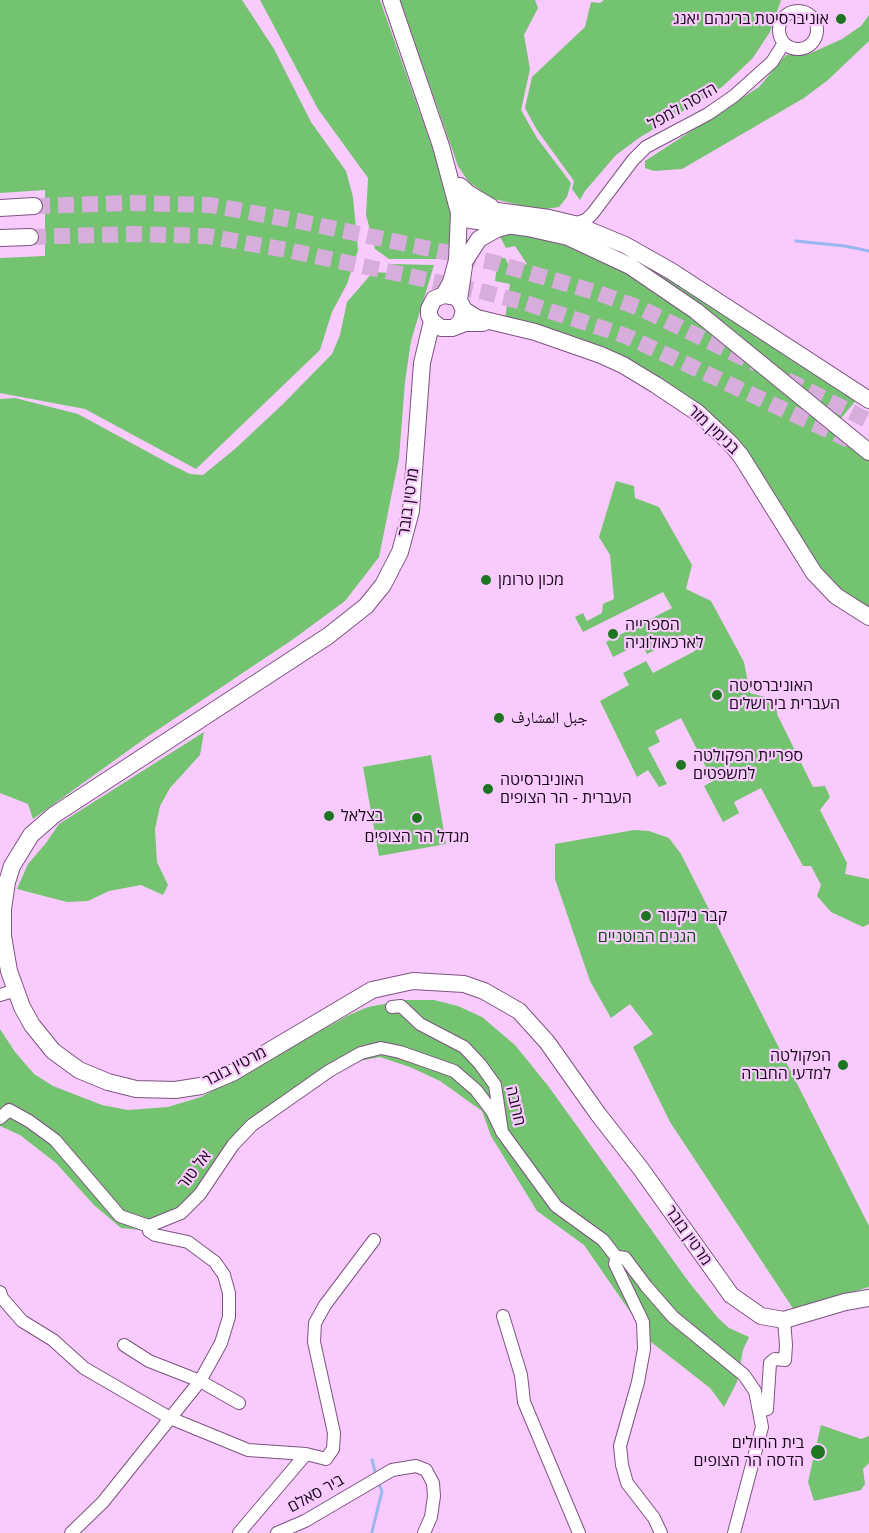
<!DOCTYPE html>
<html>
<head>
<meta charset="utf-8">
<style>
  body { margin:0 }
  canvas { display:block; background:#f9cafe }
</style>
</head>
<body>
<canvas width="869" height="1533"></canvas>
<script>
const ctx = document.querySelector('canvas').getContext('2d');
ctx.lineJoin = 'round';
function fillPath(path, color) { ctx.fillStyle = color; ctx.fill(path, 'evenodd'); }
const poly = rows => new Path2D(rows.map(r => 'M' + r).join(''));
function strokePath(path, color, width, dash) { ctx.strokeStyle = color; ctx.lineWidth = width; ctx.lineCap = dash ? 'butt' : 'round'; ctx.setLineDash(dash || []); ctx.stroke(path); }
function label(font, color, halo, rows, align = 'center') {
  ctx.font = font + ' "Open Sans","Noto Naskh Arabic",Heebo,sans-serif'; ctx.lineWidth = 4.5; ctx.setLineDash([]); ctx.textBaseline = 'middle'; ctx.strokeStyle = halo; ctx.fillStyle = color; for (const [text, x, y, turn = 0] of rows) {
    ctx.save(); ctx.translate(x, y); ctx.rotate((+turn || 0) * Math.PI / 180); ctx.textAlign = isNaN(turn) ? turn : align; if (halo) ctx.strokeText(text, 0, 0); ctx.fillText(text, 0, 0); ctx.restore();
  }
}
fillPath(poly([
  [0,0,242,0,274,49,311,122,346,171,353,197,358,250,347,284,332,312,320,350,196,469,85,409,0,393,0,258,45,256,45,190,0,193],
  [260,0,380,0,445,184,451,211,450,244,437,259,389,259,375,249,366,215,368,178,318,109],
  [400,0,535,0,538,8,524,35,530,69,521,110,537,138,571,183,567,197,559,207,540,210,490,198,468,181,458,166],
  [604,0,781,0,770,32,752,59,722,87,639,138,616,155,585,191,580,200,572,189,574,181,537,130,525,108,532,77,585,27,591,2,600,3],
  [869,15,869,41,828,80,804,98,682,169,654,171,645,168,645,161,759,87,786,55,809,54,842,39,861,26],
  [580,231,639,257,857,399,838,422],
  [521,233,545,238,579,249,619,268,721,336,869,461,869,610,833,586,691,402,505,319,510,284,495,281,498,257,505,258,511,269,527,264,515,246,506,248,499,235],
  [390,264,434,265,411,341,405,382,399,458,379,557,345,601,292,640,147,737,33,819,28,804,0,793,0,399,15,398,78,414,170,464,190,474,203,475,236,448,283,404,332,354,340,335,347,302,373,272,389,273],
  [616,481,634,486,635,498,659,507,692,565,686,589,711,601,744,662,750,693,777,700,777,714,813,787,825,786,830,797,820,810,847,863,845,874,869,879,869,924,863,927,831,912,817,896,821,885,811,866,803,866,761,788,734,802,739,813,723,822,704,786,713,781,681,718,655,731,660,742,648,748,667,784,659,787,648,770,637,777,600,701,629,685,623,673,646,661,653,673,695,651,686,634,647,654,641,643,613,657,606,642,672,608,663,592,583,632,575,617,583,613,587,621,602,613,603,604,614,599,610,555,599,537],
  [204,732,200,755,170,788,160,806,155,829,157,862,168,885,163,895,141,885,109,891,88,901,67,902,17,889,28,864,46,843,59,824],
  [431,755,446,844,379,856,363,767],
  [634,830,649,831,669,838,681,854,869,1226,869,1287,794,1310,670,1122,633,1047,653,1034,630,1004,611,1018,590,981,555,879,555,844],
  [405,1000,434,1000,458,1006,482,1017,515,1045,549,1087,688,1281,718,1318,729,1328,749,1337,743,1350,737,1382,724,1407,710,1388,651,1342,584,1245,537,1211,491,1136,482,1111,440,1081,410,1067,380,1057,354,1062,230,1144,186,1204,163,1222,141,1230,121,1228,94,1205,56,1163,20,1135,0,1126,0,1029,15,1052,34,1074,53,1086,102,1105,128,1110,168,1107,201,1097,349,1015,368,1007],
  [821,1425,861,1439,869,1436,869,1463,863,1469,865,1484,861,1490,814,1501,808,1482]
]), '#73c370');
strokePath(poly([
  [796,241,845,246,869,251],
  [372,1460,376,1475],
  [372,1532,382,1491,378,1482]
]), '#98b6ef', 3);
strokePath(poly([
  [34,206,132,203,210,205,298,221,492,262,598,293,642,309,756,364],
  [30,237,133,234,207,236,292,251,484,292,526,303,626,336,849,440],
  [787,380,869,421]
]), '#d7addc', 16, [16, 8]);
const street = poly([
  '779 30a19 19 0 1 1 38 0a19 19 0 1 1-38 0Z',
  [574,224,586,220,593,213,633,160,646,147,708,114,734,96,772,62,784,43],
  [0,995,16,990],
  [392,1007,401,1006,420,1024,464,1047,480,1064,495,1085,502,1132,556,1206,603,1240,617,1258],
  [0,1118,9,1110,29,1121,55,1140,120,1216,149,1226],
  [0,1292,2,1298,22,1321,53,1340,84,1368,170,1418,248,1450,306,1454],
  [503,1316,521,1375,524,1402,579,1533],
  [124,1345,149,1361,200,1381,239,1403],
  [759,1412,767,1409,770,1363,775,1359,785,1360,786,1345,784,1320],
  [71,1533,103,1502,200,1381,221,1343,229,1317,229,1293,224,1275,215,1262,188,1242,155,1235,149,1231,149,1226,181,1213,200,1194,233,1145,252,1125,329,1071,361,1053,381,1048,400,1052,454,1071,476,1090,492,1111,502,1132],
  [239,1533,306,1454,326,1459,333,1449,334,1433,314,1342,315,1323,325,1305,374,1240],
  [277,1533,305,1521,392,1470,416,1466,426,1470,433,1483,434,1496,431,1517,424,1533],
  [661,1533,654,1518,627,1483,622,1465,620,1446,638,1382,644,1349,643,1322,615,1264,617,1258,619,1257,625,1258,646,1286,673,1317,744,1375,755,1391,762,1427,734,1533]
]);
const secondary = poly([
  [391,0,441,146,459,213,457,260,451,282,444,295],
  [460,186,469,194,491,207],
  [0,208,34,206],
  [459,213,470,220,528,228,568,237,630,266,696,311,869,452],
  [459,213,468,207,549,218,574,224,625,245,671,271,869,400],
  [0,238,30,237],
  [466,259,479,239,497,229,508,226],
  [459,300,464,266],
  [464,310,477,318,535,332,601,355,623,365,656,385,698,413,730,443,741,456,814,573,836,596,869,617],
  [432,321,422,363,411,511,400,552,383,585,366,606,328,636,54,815,31,835,12,866,7,882,3,909,3,936,9,971,22,1007,32,1025,53,1051,79,1070,108,1082,136,1089,175,1090,201,1086,232,1073,372,990,413,981,464,984,484,991,519,1011,547,1042,598,1114,641,1169,731,1295,761,1316,784,1320,845,1302,869,1298],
  [457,325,461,321,464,310,459,300,455,297,444,295,434,299,429,309,429,315,432,321,441,328,452,328,465,323,483,323]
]);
strokePath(street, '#7d5381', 14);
strokePath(secondary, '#7d5381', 18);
strokePath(street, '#fff', 12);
strokePath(secondary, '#fff', 16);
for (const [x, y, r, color] of [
  [841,19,6,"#1e7521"],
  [486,580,6,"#1e7521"],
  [613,634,6,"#1e7521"],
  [717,695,6,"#1e7521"],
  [499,718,6,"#1e7521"],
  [681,765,6,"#1e7521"],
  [488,789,6,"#1e7521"],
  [329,816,6,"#1e7521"],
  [417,818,6,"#1e7521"],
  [646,916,6,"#1e7521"],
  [843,1065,6,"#1e7521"],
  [818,1452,8,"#1e7521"]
]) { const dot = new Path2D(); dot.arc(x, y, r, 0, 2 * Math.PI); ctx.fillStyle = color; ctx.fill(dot); strokePath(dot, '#f9cafe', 2); }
label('16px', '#170819', '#f9cafe', [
  ["אוניברסיטת בריגהם יאנג",829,19,"right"],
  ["מכון טרומן",498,580],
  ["הספרייה",625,625],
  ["לארכאולוגיה",625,643],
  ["האוניברסיטה",729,686],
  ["העברית בירושלים",729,704],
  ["جبل المشارف",511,718],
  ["ספריית הפקולטה",693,756],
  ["למשפטים",693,774],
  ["האוניברסיטה",500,780],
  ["העברית - הר הצופים",500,798],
  ["בצלאל",341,816],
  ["מגדל הר הצופים",417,837,"center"],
  ["קבר ניקנור",658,916],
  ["הפקולטה",831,1056,"right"],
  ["למדעי החברה",831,1074,"right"],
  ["בית החולים",804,1443,"right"],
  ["הדסה הר הצופים",804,1461,"right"]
], 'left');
label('16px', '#170819', '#f9cafe', [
  ["הדסה למפל",683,107,-30],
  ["בנימין מזר",713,430,43],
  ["מרטין בובר",409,502,-82],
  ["מרטין בובר",235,1067,-27],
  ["חרובה",515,1106,77],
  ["אל טור",195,1170,-53],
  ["מרטין בובר",688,1236,55],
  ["ביר סאלם",316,1494,-29]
]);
label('16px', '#0f4a11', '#f9cafe', [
  ["הגנים הבוטניים",647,937]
]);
</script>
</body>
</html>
